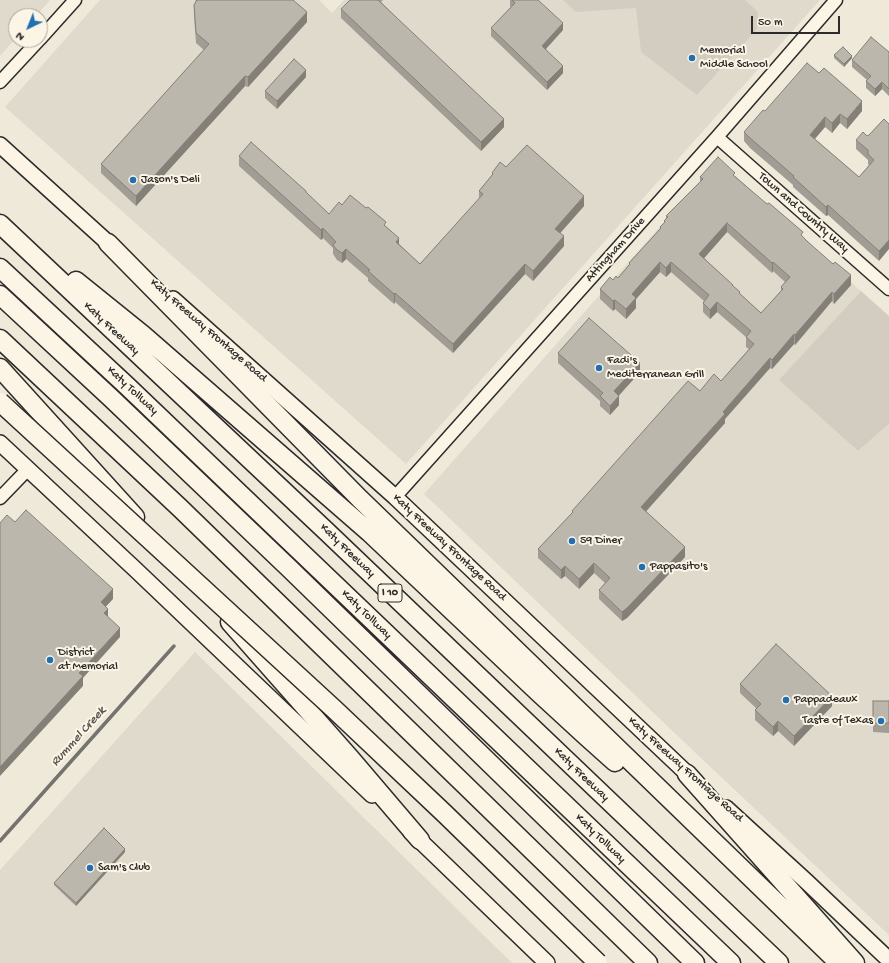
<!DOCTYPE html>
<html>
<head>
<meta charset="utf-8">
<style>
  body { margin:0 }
  #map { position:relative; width:889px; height:963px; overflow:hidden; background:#efe9da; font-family:"Gochi Hand",sans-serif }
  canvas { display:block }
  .north { position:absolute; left:8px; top:8px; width:40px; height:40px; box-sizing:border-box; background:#fcf5e5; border:1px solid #a8a49b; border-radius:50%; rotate:223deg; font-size:11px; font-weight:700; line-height:16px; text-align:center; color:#2b2b2b }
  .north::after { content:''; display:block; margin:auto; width:14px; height:18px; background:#1f6fb2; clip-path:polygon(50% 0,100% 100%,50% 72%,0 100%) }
  .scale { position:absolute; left:751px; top:16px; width:89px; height:18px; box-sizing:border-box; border:2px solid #2b2b2b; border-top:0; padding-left:5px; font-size:12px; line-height:14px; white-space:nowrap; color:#2b2b2b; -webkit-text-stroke:3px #fcf5e5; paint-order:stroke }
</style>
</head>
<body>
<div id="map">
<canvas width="889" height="963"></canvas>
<div class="north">N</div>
<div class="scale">50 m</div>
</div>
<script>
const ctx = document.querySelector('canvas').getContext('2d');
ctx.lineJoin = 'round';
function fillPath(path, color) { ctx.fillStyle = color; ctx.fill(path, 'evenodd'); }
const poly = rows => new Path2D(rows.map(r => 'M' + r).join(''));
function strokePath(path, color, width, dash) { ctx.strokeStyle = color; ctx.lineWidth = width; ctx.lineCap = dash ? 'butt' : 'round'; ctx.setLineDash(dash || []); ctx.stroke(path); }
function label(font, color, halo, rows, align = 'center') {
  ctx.font = font + ' "Gochi Hand",sans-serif'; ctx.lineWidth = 4; ctx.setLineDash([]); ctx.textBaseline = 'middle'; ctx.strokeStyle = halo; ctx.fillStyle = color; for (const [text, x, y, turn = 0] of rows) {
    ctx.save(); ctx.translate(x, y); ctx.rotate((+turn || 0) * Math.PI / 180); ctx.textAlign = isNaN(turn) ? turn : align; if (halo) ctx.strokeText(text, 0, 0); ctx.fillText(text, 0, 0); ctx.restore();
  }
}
fillPath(poly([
  [0,0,50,0,36,16,16,16,16,38,0,56],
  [100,0,319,0,332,13,344,0,820,0,406,464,5,107],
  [716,163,861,291,780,380,858,451,889,424,889,935,703,760,424,494],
  [195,652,512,963,0,963,0,870]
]), '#e0dacc');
fillPath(poly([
  [563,0,745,0,758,12,757,29,697,95,641,52,636,8,576,12],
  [861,291,889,316,889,424,858,451,779,380]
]), '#d2cdc0');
strokePath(poly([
  [0,841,174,646]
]), '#75736d', 3.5);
const minor = poly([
  [40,39,75,0],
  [0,82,39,40],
  [717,137,889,289],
  [395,497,717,137,836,0],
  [0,498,28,469]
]);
const major = poly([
  [0,145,117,251],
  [173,299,395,497,696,782],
  [0,443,136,570,372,795],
  [726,808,807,882,889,960],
  [411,832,547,963]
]);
const highway = poly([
  [0,224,325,530,779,963],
  [108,243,360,499,839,963],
  [0,268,126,385,731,963],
  [76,281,143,335,369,532,538,692,586,736,615,762],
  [0,295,111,398,290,569,695,963],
  [0,339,180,508,648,963],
  [0,368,135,517],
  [230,622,350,758,420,840],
  [687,774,855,963]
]);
strokePath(minor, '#2b2b2b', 15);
strokePath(major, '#2b2b2b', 18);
strokePath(highway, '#2b2b2b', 21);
strokePath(minor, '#fcf5e5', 12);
strokePath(major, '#fcf5e5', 15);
strokePath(highway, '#fcf5e5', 18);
const highwayBridge = poly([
  [0,402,334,709,445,814,598,963]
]);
strokePath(highwayBridge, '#2b2b2b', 21, []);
strokePath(highwayBridge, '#fcf5e5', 18);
fillPath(poly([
  [195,0,293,0,307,22,248,87,245,86,136,206,101,173,101,164,204,50,196,43,194,14,194,5,196,1],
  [350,0,383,0,381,2,504,127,481,151,341,18,341,9],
  [510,0,538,0,563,30,546,49,563,73,547,90,491,36,491,28,511,7,510,6],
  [889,52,889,96,882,89,875,96,866,88,866,81,867,80,852,67,852,60],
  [834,55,852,58,844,67,834,58],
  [306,77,277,109,265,98,265,91],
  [765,111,862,111,847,129,840,123,832,133,825,127,815,139,859,177,869,165,868,164,868,160,856,149,856,140,867,136,869,135,884,119,879,261,828,215,826,216,793,187,793,185,750,148,744,141,744,132],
  [239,156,306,193,329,214,342,205,386,227,399,244,420,264,479,199,479,191,492,175,492,173,506,167,584,206,560,233,564,246,533,281,525,274,453,353,395,302,394,304,368,281,368,278,346,259,342,263,337,260,333,254,333,248,323,238,321,240,239,166],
  [735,176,803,237,851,285,834,304,832,301,795,345,794,344,772,369,770,368,725,419,725,423,646,511,685,557,627,618,622,621,599,599,599,590,605,583,594,573,579,589,565,576,561,579,538,558,538,549,572,513,572,511,700,391,721,381,749,349,746,347,746,337,717,312,710,319,703,312,703,303,704,301,671,272,666,277,660,272,636,299,636,308,626,319,615,309,613,311,600,299,600,289,613,280,618,278,629,265,629,263,660,229,660,227,664,224,664,221,666,218,666,216,700,182,700,177],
  [727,232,772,273,773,271,785,282,781,287,781,291,761,313,740,294,733,286,704,258],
  [558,353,640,372,619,395,619,405,610,415,600,406,600,401,558,363],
  [740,684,832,706,794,746,778,731,773,736,755,720,755,710,757,709,740,693],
  [873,701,889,701,889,733,873,732],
  [125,852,76,906,54,885,54,883]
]), '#a29d94');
fillPath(poly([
  [307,12,307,22,248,87,248,77],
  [563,23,563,30,542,53,542,46],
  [852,56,852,58,844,67,844,64],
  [563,66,563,73,547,90,547,82],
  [306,70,306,77,277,109,277,101],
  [245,76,245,86,136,206,136,196],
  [882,82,882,89,875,96,875,89],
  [862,101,862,111,847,129,847,119],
  [840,114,840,123,832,133,832,123],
  [825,117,825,127,810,144,810,135],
  [504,119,504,127,481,151,481,142],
  [584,196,584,206,555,239,555,229],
  [828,205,828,215,826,216,826,207],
  [727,223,727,232,699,264,699,254],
  [323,228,323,238,321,240,321,230],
  [564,236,564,246,533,281,533,271],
  [399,238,399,248,396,242],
  [889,240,889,249,879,261,879,251],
  [346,249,346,259,342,263,342,253],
  [660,262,660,272,636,299,636,308,626,319,626,309,632,294],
  [671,262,671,272,666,277,666,268],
  [773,262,773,271,772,273,772,263],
  [525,264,525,274,453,353,453,344],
  [851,275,851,285,834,304,834,294],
  [832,292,832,301,795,345,795,335],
  [395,293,395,302,394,304,394,294],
  [615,300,615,309,613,311,613,301],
  [717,302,717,312,710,319,710,310],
  [794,334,794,344,772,369,772,360],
  [770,358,770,368,725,419,725,423,641,517,641,507,723,412],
  [640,363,640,372,614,401,614,391],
  [619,396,619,405,610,415,610,406],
  [685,547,685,557,627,618,622,621,622,612],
  [594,563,594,573,579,589,579,579],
  [565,566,565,576,561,579,561,570],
  [113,589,113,599,101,612,101,602],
  [108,609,108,618,104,613],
  [120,628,120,637,83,678,83,686,0,776,0,767,79,673],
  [832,696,832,706,794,746,794,736],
  [778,721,778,731,773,736,773,727],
  [125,849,125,852,76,906,76,903]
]), '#848078');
const building = poly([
  [197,0,293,0,307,12,248,77,245,76,136,196,101,164,209,44,196,33,194,5,197,0],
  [350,0,378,0,504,119,481,142,341,9,350,0],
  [512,0,538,0,563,23,542,46,563,66,547,82,491,28,515,3,512,0],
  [871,37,889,52,889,89,882,82,875,89,866,81,871,76,852,60,871,37],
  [843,47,852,56,844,64,834,55,843,47],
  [294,59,306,70,277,101,265,91,294,59],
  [807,63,819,73,824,68,862,101,847,119,840,114,832,123,825,117,810,135,859,177,874,160,868,154,868,150,856,140,863,132,867,136,869,135,884,119,889,124,889,240,879,251,828,205,826,207,793,177,794,176,750,138,744,132,763,110,765,111,807,63],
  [251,142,306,191,306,192,329,214,339,202,342,205,350,195,366,208,368,207,386,222,384,225,399,238,396,242,420,264,483,194,479,191,493,174,492,173,500,162,506,167,527,145,584,196,555,229,564,236,533,271,525,264,453,344,395,293,394,294,368,271,370,270,346,249,342,253,337,250,333,245,336,242,323,228,321,230,239,156,251,142],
  [718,157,735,173,733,175,767,204,769,203,803,232,801,235,808,242,833,264,835,262,851,275,834,294,832,292,795,335,794,334,772,360,770,358,723,412,725,414,641,507,685,547,627,608,622,612,599,590,610,578,594,563,579,579,565,566,561,570,538,549,573,512,572,511,688,381,700,391,714,374,721,381,754,344,746,337,751,331,717,302,710,310,703,303,709,295,671,262,666,268,660,262,632,294,636,298,626,309,615,300,613,301,600,289,610,277,613,280,616,276,618,278,630,264,629,263,661,228,660,227,665,222,664,221,668,217,666,216,703,179,700,177,718,157],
  [727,223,772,263,773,262,790,277,781,287,783,289,761,313,739,293,740,292,732,285,733,285,699,254,727,223],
  [589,318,640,363,614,391,619,396,610,406,600,396,603,393,558,353,589,318],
  [26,510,113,589,101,602,108,609,104,613,120,628,79,673,83,676,0,767,0,523,7,515,15,522,26,510],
  [776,644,832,696,794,736,778,721,773,727,755,710,761,704,740,684,776,644],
  [873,701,889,701,889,723,873,723,873,701],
  [104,828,125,849,76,903,54,883,104,828]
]);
fillPath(building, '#bcb7ac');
strokePath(building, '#848078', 1);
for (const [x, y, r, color] of [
  [692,58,4,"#1f6fb2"],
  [133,180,4,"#1f6fb2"],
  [599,368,4,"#1f6fb2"],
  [572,541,4,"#1f6fb2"],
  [642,567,4,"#1f6fb2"],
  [50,660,4,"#1f6fb2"],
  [786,700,4,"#1f6fb2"],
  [881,721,4,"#1f6fb2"],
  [90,868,4,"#1f6fb2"]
]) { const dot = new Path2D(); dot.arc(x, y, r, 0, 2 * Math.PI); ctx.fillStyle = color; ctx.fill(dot); strokePath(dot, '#fcf5e5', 1.5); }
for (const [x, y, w] of [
  [390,593,24]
]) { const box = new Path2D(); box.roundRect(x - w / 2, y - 9, w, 18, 3); ctx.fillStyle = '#fcf5e5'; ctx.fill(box); strokePath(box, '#2b2b2b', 1); }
label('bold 11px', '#2b2b2b', null, [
  ["I 10",390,593]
]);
label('12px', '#2b2b2b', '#fcf5e5', [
  ["Memorial",700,51],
  ["Middle School",700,65],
  ["Jason's Deli",141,180],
  ["Fadi's",607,361],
  ["Mediterranean Grill",607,375],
  ["59 Diner",580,541],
  ["Pappasito's",650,567],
  ["District",58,653],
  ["at Memorial",58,667],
  ["Pappadeaux",794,700],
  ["Taste of Texas",873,721,"right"],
  ["Sam's Club",98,868]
], 'left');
label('12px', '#2b2b2b', '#fcf5e5', [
  ["Town and Country Way",803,213,41],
  ["Attingham Drive",616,250,-48],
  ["Katy Freeway",111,329,43],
  ["Katy Freeway Frontage Road",208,331,41],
  ["Katy Tollway",132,391,43],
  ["Katy Freeway Frontage Road",449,548,43],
  ["Katy Freeway",347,551,44],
  ["Katy Tollway",366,615,44],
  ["Katy Freeway Frontage Road",685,770,42],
  ["Katy Freeway",581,775,44],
  ["Katy Tollway",600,839,44]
]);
label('italic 13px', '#565552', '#fcf5e5', [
  ["Rummel Creek",79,737,-48]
]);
</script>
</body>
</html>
